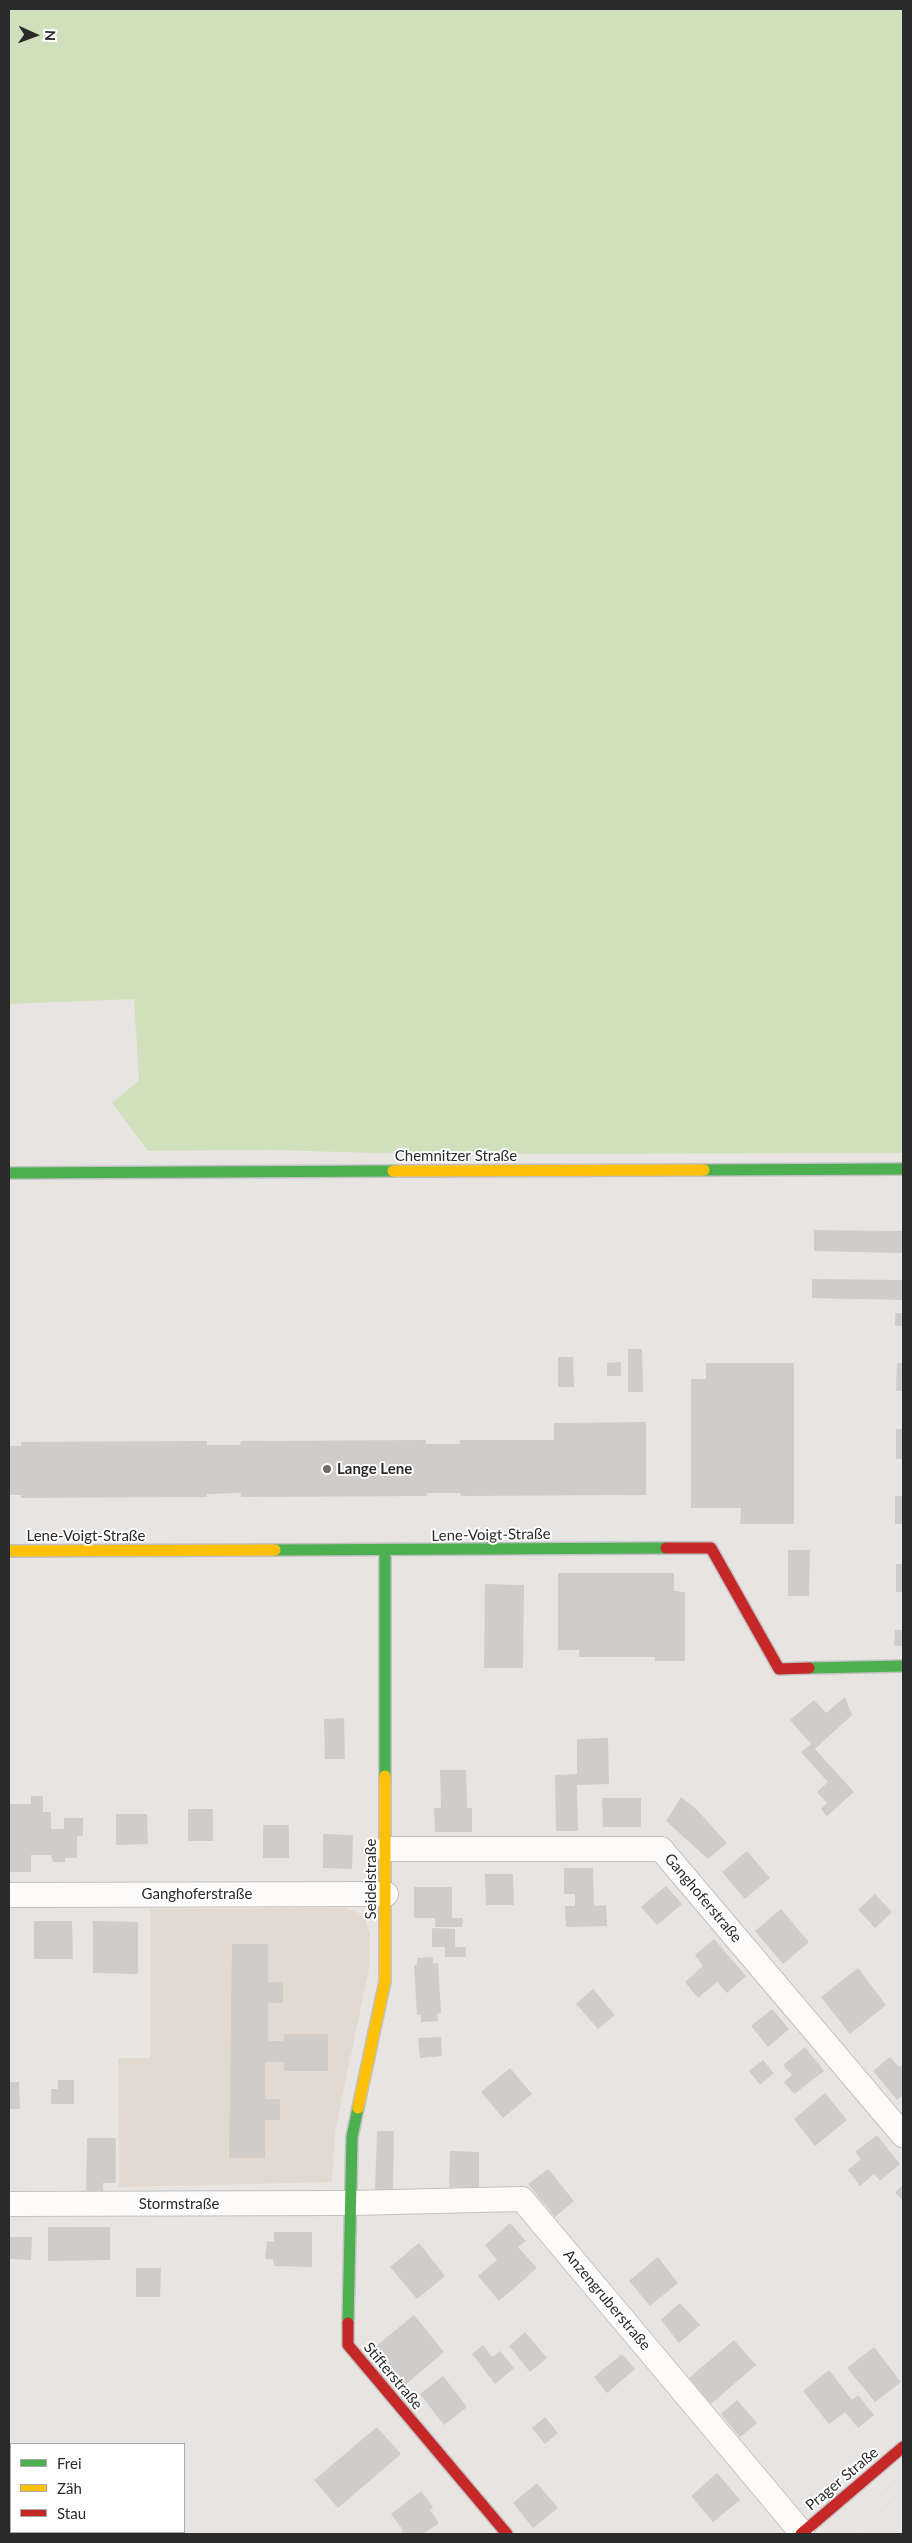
<!DOCTYPE html>
<html>
<head>
<meta charset="utf-8">
<style>
  body { margin:0 }
  #map { position:relative; width:912px; height:2543px; overflow:hidden; background:#e8e4e1; font-family:Lato,sans-serif }
  canvas { display:block }
  .frame { position:absolute; inset:0; border:10px solid #2a2a2a; pointer-events:none }
  .legend { position:absolute; left:10px; top:2443px; width:175px; height:90px; box-sizing:border-box; background:#fff; border:1px solid #aaa; margin:0; padding:6px 9px; list-style:none; font-size:15px; color:#2a2a2a }
  .legend li { display:flex; align-items:center; gap:10px; height:25px }
  .legend b { width:25px; border:1px solid #aaa }
  .north { position:absolute; left:10px; top:10px; width:50px; height:50px; -webkit-text-stroke:4px #fff; paint-order:stroke; rotate:92deg; font-size:14px; font-weight:700; line-height:20px; text-align:center; color:#2a2a2a }
  .north::after { content:''; display:block; margin:auto; width:18px; height:22px; background:#2a2a2a; clip-path:polygon(50% 0,100% 100%,50% 72%,0 100%) }
</style>
</head>
<body>
<div id="map">
<canvas width="912" height="2543"></canvas>
<div class="frame"></div>
<ul class="legend">
<li><b style="height:6px;background:#4caf50"></b>Frei</li>
<li><b style="height:6px;background:#ffc107"></b>Zäh</li>
<li><b style="height:6px;background:#c62828"></b>Stau</li>
</ul>
<div class="north">N</div>
</div>
<script>
const ctx = document.querySelector('canvas').getContext('2d');
ctx.lineJoin = 'round';
function fillPath(path, color) { ctx.fillStyle = color; ctx.fill(path, 'evenodd'); }
const poly = rows => new Path2D(rows.map(r => 'M' + r).join(''));
function strokePath(path, color, width, dash) { ctx.strokeStyle = color; ctx.lineWidth = width; ctx.lineCap = dash ? 'butt' : 'round'; ctx.setLineDash(dash || []); ctx.stroke(path); }
function label(font, color, halo, rows, align = 'center') {
  ctx.font = font + ' Lato,sans-serif'; ctx.lineWidth = 4; ctx.setLineDash([]); ctx.textBaseline = 'middle'; ctx.strokeStyle = halo; ctx.fillStyle = color; for (const [text, x, y, turn = 0] of rows) {
    ctx.save(); ctx.translate(x, y); ctx.rotate((+turn || 0) * Math.PI / 180); ctx.textAlign = isNaN(turn) ? turn : align; if (halo) ctx.strokeText(text, 0, 0); ctx.fillText(text, 0, 0); ctx.restore();
  }
}
fillPath(poly([
  [345,1908,357,1912,365,1918,370,1935,369,1968,335,2132,332,2182,119,2187,118,2058,150,2058,150,1909]
]), '#e2dad0');
fillPath(poly([
  [9,9,903,9,903,1153,415,1154,269,1150,148,1151,112,1103,139,1080,134,999,9,1004]
]), '#d0e0bc');
fillPath(poly([
  [814,1230,903,1231,903,1253,814,1251],
  [812,1279,903,1280,903,1300,812,1298],
  [895,1313,903,1313,903,1326,895,1326],
  [628,1349,642,1349,643,1392,628,1392],
  [558,1357,573,1357,574,1387,558,1387],
  [621,1362,621,1376,607,1376,607,1363],
  [706,1363,794,1363,794,1524,740,1524,741,1508,691,1508,691,1379,706,1379],
  [897,1363,903,1363,903,1391,896,1391],
  [646,1422,646,1495,461,1496,460,1493,427,1493,427,1496,241,1497,241,1493,207,1494,207,1497,21,1498,21,1495,9,1495,9,1446,21,1446,21,1442,207,1441,207,1445,240,1445,241,1441,426,1440,426,1444,460,1444,460,1440,554,1440,554,1423],
  [896,1429,903,1429,903,1459,896,1459],
  [895,1496,903,1496,903,1524,895,1524],
  [788,1550,810,1550,809,1596,788,1596],
  [896,1564,903,1564,903,1592,896,1592],
  [558,1573,674,1573,674,1591,685,1592,685,1661,655,1661,655,1657,579,1657,579,1650,558,1650],
  [485,1584,524,1585,523,1668,484,1668],
  [895,1630,903,1630,903,1646,894,1646],
  [845,1697,852,1715,815,1749,854,1792,827,1816,821,1809,827,1803,817,1792,828,1782,801,1752,811,1744,790,1720,814,1700,826,1713],
  [344,1718,345,1759,325,1759,324,1719],
  [608,1738,609,1784,577,1785,578,1831,556,1831,555,1775,577,1774,577,1739],
  [440,1770,466,1770,467,1808,472,1808,472,1832,435,1832,434,1808,441,1808],
  [31,1796,43,1796,43,1812,51,1812,51,1829,64,1829,64,1818,83,1818,83,1836,77,1836,77,1858,65,1858,65,1862,53,1862,51,1855,31,1855,31,1872,9,1872,9,1804,31,1804],
  [681,1797,697,1810,727,1843,708,1859,666,1821],
  [602,1798,641,1798,641,1827,603,1827],
  [188,1809,213,1809,213,1841,188,1841],
  [116,1814,147,1814,148,1844,116,1845],
  [263,1825,289,1825,289,1858,263,1858],
  [323,1834,353,1835,352,1869,323,1868],
  [747,1851,770,1878,745,1899,722,1872],
  [564,1868,593,1868,594,1906,606,1905,607,1926,566,1927,565,1906,575,1906,575,1894,564,1894],
  [485,1874,513,1874,514,1905,486,1905],
  [666,1886,682,1904,657,1925,641,1907],
  [414,1887,452,1887,452,1918,463,1918,462,1927,435,1927,435,1918,414,1918],
  [875,1894,892,1912,875,1928,858,1910],
  [781,1909,809,1942,783,1964,755,1931],
  [34,1921,72,1921,73,1959,34,1959],
  [93,1921,138,1922,138,1974,93,1973],
  [432,1928,455,1929,455,1947,466,1947,466,1957,445,1957,445,1947,432,1947],
  [714,1939,746,1976,727,1993,717,1982,698,1998,685,1982,703,1966,695,1955],
  [232,1944,268,1944,268,1983,283,1982,283,2003,268,2003,268,2041,284,2041,284,2034,328,2034,328,2071,284,2071,284,2062,265,2062,265,2099,280,2099,280,2120,265,2120,265,2158,229,2158],
  [433,1957,433,1964,438,1963,441,2013,437,2014,438,2021,421,2022,421,2015,417,2015,414,1965,417,1965,417,1958],
  [858,1968,886,2005,850,2034,821,1997],
  [593,1989,615,2015,598,2029,576,2004],
  [772,2009,789,2029,768,2047,751,2026],
  [441,2037,442,2056,420,2058,418,2038],
  [805,2047,824,2071,794,2094,784,2082,792,2075,783,2065],
  [890,2057,899,2067,903,2064,903,2095,897,2100,873,2071],
  [763,2060,774,2073,760,2085,749,2071],
  [510,2068,532,2094,503,2118,481,2092],
  [58,2080,74,2080,74,2104,51,2104,51,2089,58,2089],
  [9,2082,19,2082,20,2109,9,2109],
  [825,2093,847,2120,815,2146,794,2119],
  [377,2131,394,2131,393,2190,375,2190],
  [877,2135,900,2164,880,2181,874,2174,860,2186,848,2170,861,2159,855,2152],
  [87,2138,116,2138,116,2183,103,2183,103,2196,86,2196],
  [450,2151,479,2152,479,2188,449,2187],
  [548,2169,574,2201,555,2217,528,2184],
  [903,2185,903,2201,895,2192],
  [510,2223,526,2241,518,2247,537,2268,499,2301,478,2276,497,2260,485,2245],
  [48,2227,110,2227,110,2260,48,2261],
  [274,2232,312,2232,312,2267,274,2266,273,2259,266,2259,265,2257,267,2241,274,2242],
  [9,2237,32,2237,31,2260,9,2259],
  [419,2243,445,2276,417,2299,390,2267],
  [658,2257,678,2283,650,2306,629,2281],
  [136,2268,161,2268,160,2297,136,2297],
  [680,2303,700,2325,679,2343,661,2320],
  [414,2315,444,2352,405,2385,374,2348],
  [525,2332,547,2358,530,2372,509,2346],
  [734,2340,756,2365,711,2404,689,2378],
  [483,2345,492,2357,500,2351,514,2368,495,2384,472,2354],
  [874,2347,901,2382,875,2402,847,2368],
  [622,2354,635,2369,607,2393,594,2377],
  [829,2370,852,2400,858,2395,874,2415,858,2428,845,2412,829,2424,803,2391],
  [443,2376,467,2407,444,2425,420,2394],
  [737,2400,757,2423,740,2437,721,2414],
  [545,2417,558,2433,545,2444,532,2428],
  [377,2427,401,2454,338,2508,314,2480],
  [717,2473,740,2500,713,2522,691,2496],
  [537,2483,558,2508,533,2528,513,2503],
  [421,2491,433,2507,430,2510,439,2523,423,2534,403,2534,401,2532,403,2530,391,2514]
]), '#cfccca');
const street = poly([
  [386,1849,661,1849,903,2135],
  [9,1895,386,1894],
  [9,2204,350,2203,522,2199,802,2533]
]);
const fast = poly([
  [704,1170,903,1169],
  [9,1173,393,1171],
  [275,1550,666,1548],
  [385,1551,385,1776],
  [809,1668,903,1666],
  [348,2323,352,2137,358,2108]
]);
const slow = poly([
  [393,1171,704,1170],
  [9,1551,275,1550],
  [358,2108,385,1981,385,1776]
]);
const jam = poly([
  [666,1548,711,1548,779,1669,809,1668],
  [348,2323,348,2345,507,2534],
  [801,2534,903,2447]
]);
strokePath(street, '#c2c1c2', 26);
strokePath(fast, '#c2c1c2', 14);
strokePath(slow, '#c2c1c2', 14);
strokePath(jam, '#c2c1c2', 14);
strokePath(street, '#fcfbfa', 24);
strokePath(fast, '#4caf50', 11);
strokePath(slow, '#ffc107', 11);
strokePath(jam, '#c62828', 11);
strokePath(poly([
  [834,2534,903,2476],
  [852,2534,903,2491]
]), '#deddde', 1);
for (const [x, y, r, color] of [
  [327,1469,5,"#6c6b6a"]
]) { const dot = new Path2D(); dot.arc(x, y, r, 0, 2 * Math.PI); ctx.fillStyle = color; ctx.fill(dot); strokePath(dot, '#fff', 2); }
label('15px', '#2a2a2a', '#fff', [
  ["Chemnitzer Straße",456,1156],
  ["Lene-Voigt-Straße",491,1535,-1],
  ["Lene-Voigt-Straße",86,1536],
  ["Seidelstraße",371,1879,-90],
  ["Ganghoferstraße",197,1894],
  ["Ganghoferstraße",703,1898,50],
  ["Stormstraße",179,2204],
  ["Anzengruberstraße",607,2300,50],
  ["Stifterstraße",393,2376,50],
  ["Prager Straße",842,2479,-40]
]);
label('bold 15px', '#2a2a2a', '#fff', [
  ["Lange Lene",337,1469]
], 'left');
</script>
</body>
</html>
